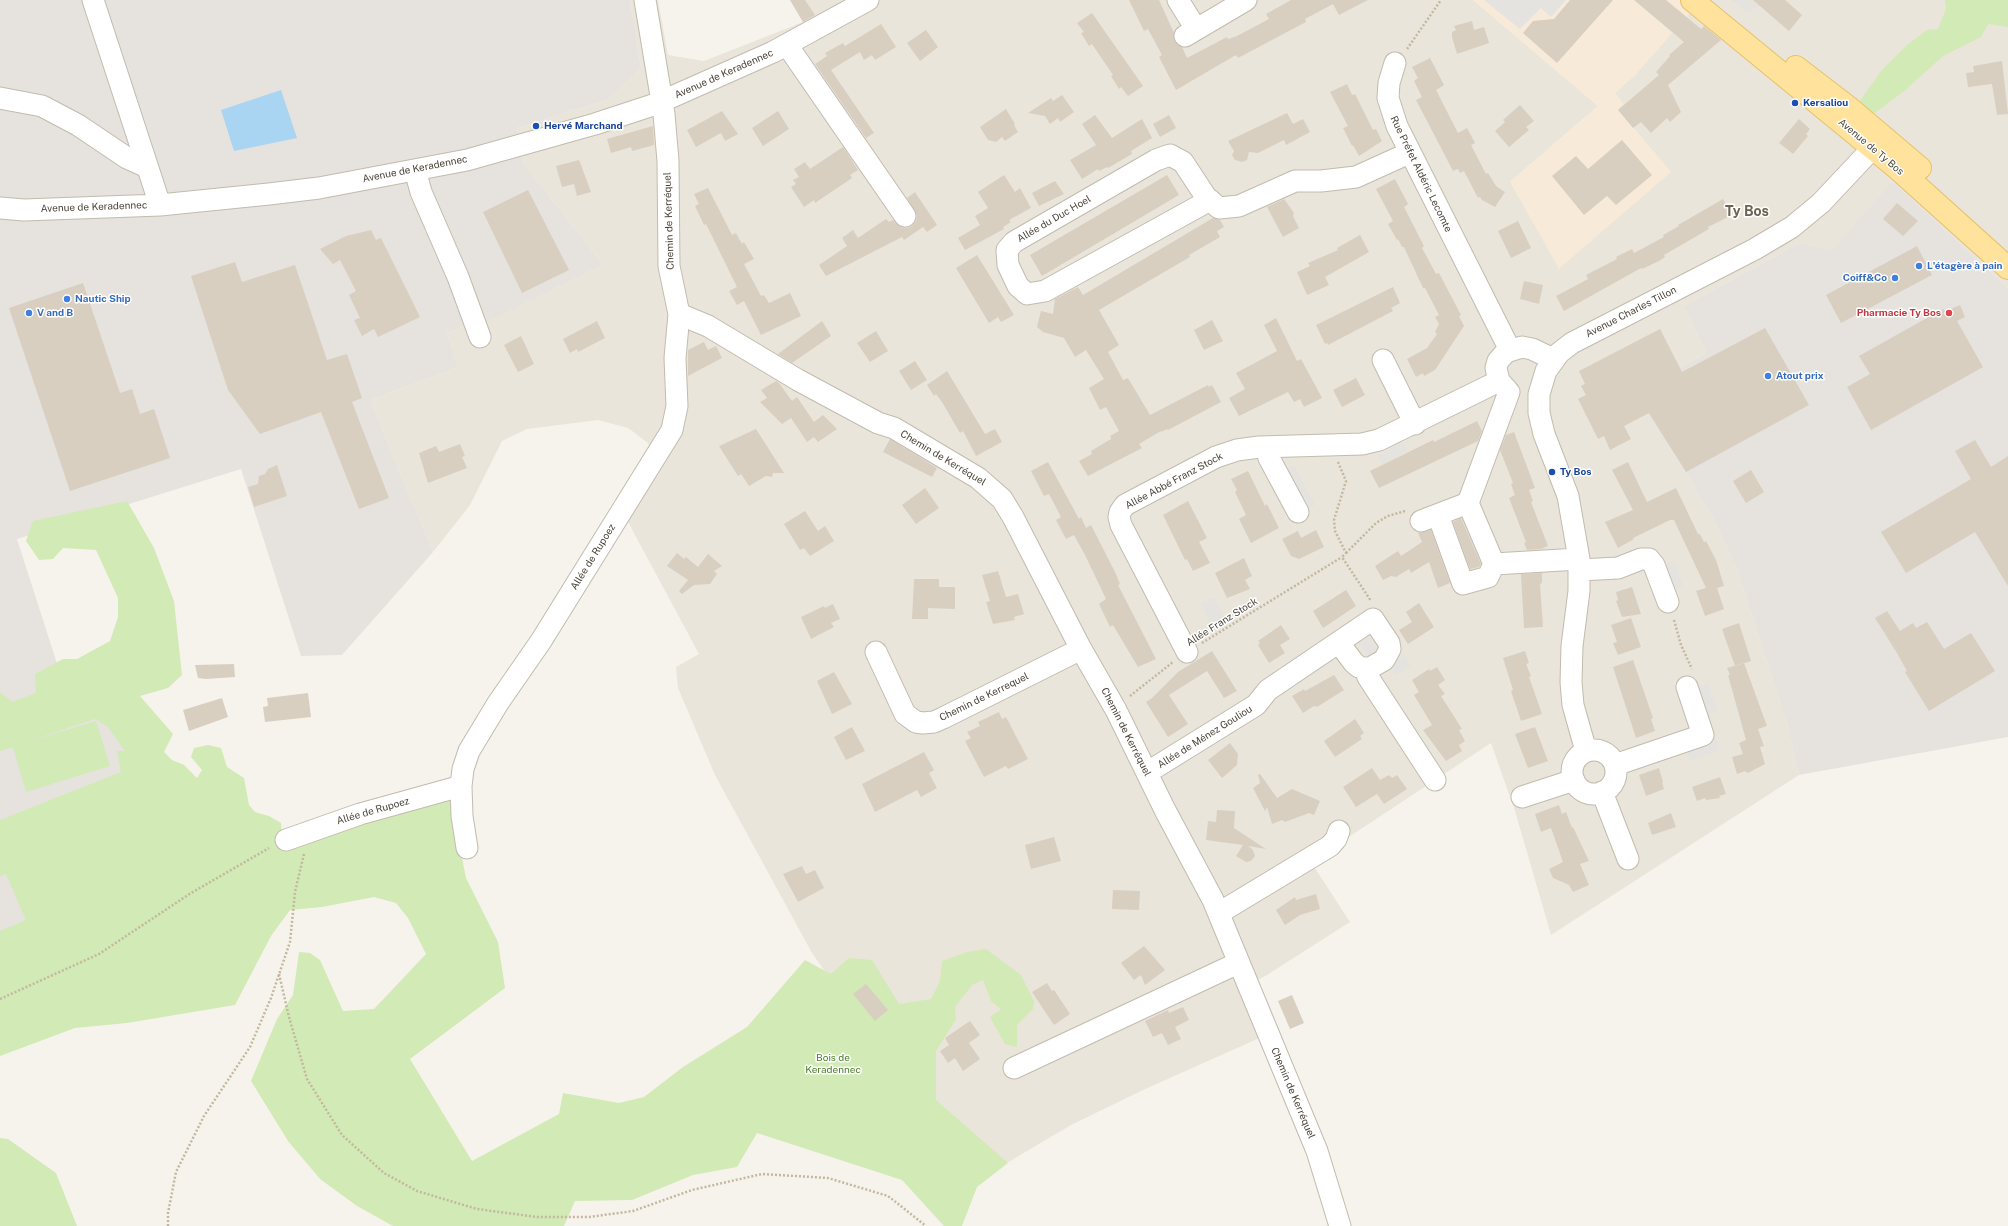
<!DOCTYPE html>
<html>
<head>
<meta charset="utf-8">
<style>
  body { margin:0 }
  canvas { display:block; background:#f6f3ec }
</style>
</head>
<body>
<canvas width="2008" height="1226"></canvas>
<script>
const ctx = document.querySelector('canvas').getContext('2d');
ctx.lineJoin = 'round';
function fillPath(path, color) { ctx.fillStyle = color; ctx.fill(path, 'evenodd'); }
const poly = rows => new Path2D(rows.map(r => 'M' + r).join(''));
function strokePath(path, color, width, dash) { ctx.strokeStyle = color; ctx.lineWidth = width; ctx.lineCap = dash ? 'butt' : 'round'; ctx.setLineDash(dash || []); ctx.stroke(path); }
function label(font, color, halo, rows, align = 'center') {
  ctx.font = font + ' "Public Sans",sans-serif'; ctx.lineWidth = 3; ctx.setLineDash([]); ctx.textBaseline = 'middle'; ctx.strokeStyle = halo; ctx.fillStyle = color; for (const [text, x, y, turn = 0] of rows) {
    ctx.save(); ctx.translate(x, y); ctx.rotate((+turn || 0) * Math.PI / 180); ctx.textAlign = isNaN(turn) ? turn : align; if (halo) ctx.strokeText(text, 0, 0); ctx.fillText(text, 0, 0); ctx.restore();
  }
}
fillPath(poly([
  [630,0,658,0,668,55,704,61,803,22,790,0,1473,0,1598,106,1510,182,1671,172,1618,110,1615,93,1635,75,1701,0,1730,0,1747,14,1771,0,2008,0,2008,288,1892,181,1832,252,1800,243,1684,306,1706,353,1634,394,1689,478,1716,524,1736,567,1786,720,1799,775,1551,935,1515,811,1491,743,1311,862,1350,922,1267,975,1251,983,1273,1032,1143,1090,1071,1125,973,1183,812,953,715,775,678,688,676,667,699,654,628,522,660,467,648,443,628,428,598,420,527,429,502,441,470,505,433,552,370,400,458,367,447,333,467,325,490,335,487,321,603,265,524,164,517,128,609,99,641,68]
]), '#eae5da');
fillPath(poly([
  [1473,0,1701,0,1635,75,1615,93,1624,104,1618,110,1671,172,1559,269,1510,182,1598,106]
]), '#f7ead8');
fillPath(poly([
  [0,0,630,0,641,68,609,99,517,128,524,164,603,265,488,321,490,336,467,325,447,333,458,367,370,400,433,552,342,655,301,656,241,469,17,539,70,704,119,688,224,849,0,982],
  [1730,0,1771,0,1747,14],
  [1892,181,2008,288,2008,737,1799,775,1786,720,1736,567,1716,524,1689,478,1634,394,1706,353,1684,306,1800,243,1832,251]
]), '#e6e2dd');
fillPath(poly([
  [1945,0,2008,0,2008,27,1988,24,1981,37,1943,56,1903,92,1872,115,1859,102,1882,70,1907,45,1927,30,1938,29,1946,9],
  [127,501,154,548,174,601,182,675,168,688,140,696,173,734,164,752,172,760,184,765,197,778,202,770,191,757,194,748,208,745,221,748,227,767,244,778,249,805,255,812,269,816,281,823,282,837,455,794,457,833,466,878,498,942,505,988,410,1059,472,1161,559,1114,563,1093,619,1103,644,1097,683,1067,747,1027,805,960,831,974,849,958,872,960,899,1004,931,999,940,981,942,961,967,952,986,949,1021,975,1034,1001,1033,1009,1017,1025,1017,1047,1005,1044,990,1017,1001,1009,991,1001,983,980,972,985,955,1007,956,1019,936,1051,936,1100,1008,1163,977,1187,962,1226,944,1226,902,1180,757,1133,737,1167,693,1175,632,1200,575,1201,564,1226,393,1226,357,1206,320,1179,288,1141,251,1081,277,1019,293,995,299,952,310,953,320,960,343,1011,374,1009,426,954,408,918,396,903,374,897,322,907,290,910,271,936,235,1005,127,1023,75,1028,0,1056,0,931,26,920,6,874,0,876,0,820,121,772,117,751,125,751,108,727,95,719,23,743,96,721,110,766,26,792,13,747,0,751,0,692,12,702,36,693,35,674,63,659,77,659,110,641,118,617,118,598,96,550,63,548,53,559,39,560,26,541,33,521],
  [0,1138,8,1139,56,1173,77,1226,0,1226]
]), '#d2eab5');
fillPath(poly([
  [1484,0,1566,0,1551,17,1541,8,1520,29],
  [1403,442,1407,451,1383,464,1378,455],
  [1294,465,1315,505,1304,511,1283,471],
  [1674,561,1683,586,1674,589,1665,564],
  [1214,597,1228,625,1215,632,1201,604],
  [1367,634,1380,653,1370,660,1357,641],
  [1404,655,1411,665,1395,676,1388,666],
  [1708,683,1718,711,1705,715,1696,687],
  [1716,738,1720,751,1690,761,1686,749]
]), '#e5e3e0');
fillPath(poly([
  [281,90,297,138,234,151,221,110]
]), '#a9d4f2');
fillPath(poly([
  [790,0,805,0,815,15,803,22],
  [1129,0,1159,0,1174,33,1175,42,1182,47,1187,58,1227,37,1228,39,1237,36,1269,19,1266,14,1291,0,1368,0,1339,15,1333,4,1305,19,1306,22,1238,58,1236,55,1176,90,1159,57,1162,55,1148,29,1144,31],
  [1570,0,1613,0,1557,63,1523,33,1533,21,1554,19],
  [1634,0,1666,0,1701,29,1704,26,1721,40,1668,85,1681,112,1670,122,1667,118,1651,133,1641,122,1633,128,1618,110,1659,75,1656,72,1670,56,1669,55,1684,42],
  [1753,0,1785,0,1802,15,1789,31],
  [1092,13,1143,86,1128,96,1121,87,1119,89,1111,76,1113,75,1092,44,1089,46,1081,33,1084,32,1077,23],
  [1472,21,1474,30,1484,27,1489,43,1457,54,1452,37,1452,32,1456,30,1454,26],
  [881,24,896,47,875,60,872,55,864,60,860,52,831,70,874,133,866,138,815,64,827,56,825,53,843,43,845,46],
  [926,30,938,47,920,61,907,43],
  [1430,58,1444,85,1436,90,1458,133,1467,128,1475,143,1471,145,1486,174,1488,173,1496,186,1505,192,1495,207,1482,200,1480,197,1478,198,1464,171,1460,173,1458,169,1453,171,1416,100,1422,97,1414,81,1418,78,1412,67],
  [2002,61,2008,114,1997,115,1992,84,1968,87,1966,73,1974,72,1973,66],
  [1347,84,1352,95,1355,94,1373,130,1376,129,1382,141,1359,156,1353,145,1352,146,1343,128,1348,126,1330,92],
  [1062,95,1074,112,1060,122,1058,118,1050,124,1045,116,1028,113,1051,98,1053,101],
  [1520,105,1534,121,1526,127,1529,130,1509,147,1495,131,1505,122,1503,120],
  [1006,109,1015,124,1014,125,1018,132,1005,141,1002,137,996,142,988,140,980,127],
  [722,111,738,134,725,141,721,133,696,147,687,130],
  [778,111,789,129,763,146,752,128],
  [1287,113,1293,124,1303,119,1310,132,1286,145,1284,140,1258,153,1249,152,1247,160,1242,162,1235,160,1232,155,1234,151,1228,141],
  [1095,115,1112,138,1142,119,1152,138,1131,151,1132,154,1108,168,1107,167,1099,171,1098,169,1082,179,1070,160,1096,145,1082,124],
  [1169,115,1176,128,1160,137,1153,124],
  [1799,119,1810,129,1806,134,1808,136,1793,154,1779,143],
  [653,126,654,145,632,151,631,147,611,153,607,139],
  [1622,140,1652,175,1616,205,1607,196,1584,215,1552,176,1576,156,1588,169],
  [843,147,858,170,850,175,852,178,815,203,814,200,804,207,791,187,796,184,793,180,799,177,794,169,805,162,810,169],
  [579,160,591,192,577,196,574,184,562,187,556,166],
  [1004,175,1015,192,1020,188,1031,208,1009,220,1011,222,1003,227,1004,229,965,250,958,238,980,225,975,216,988,208,978,192],
  [1167,175,1179,195,1042,276,1030,255],
  [1395,179,1408,204,1404,207,1424,246,1422,248,1436,274,1439,273,1461,315,1459,316,1464,326,1435,370,1424,376,1423,373,1416,377,1407,359,1427,348,1437,334,1435,332,1439,324,1435,317,1439,315,1425,288,1423,288,1404,247,1402,247,1398,239,1397,240,1388,224,1393,221,1376,189],
  [1055,181,1064,194,1039,206,1032,193],
  [708,188,732,235,736,233,742,244,744,242,754,259,744,264,761,296,764,295,769,303,790,293,801,316,761,335,744,301,737,305,729,291,737,287,706,224,704,225,695,206,699,204,694,194],
  [528,190,569,270,522,293,483,212],
  [915,192,937,225,927,232,923,227,904,240,902,237,826,276,819,265,847,246,842,238,853,230,858,238,886,219,889,222,893,220,900,227,906,228,912,226,916,221,917,215,907,198],
  [1284,199,1294,213,1293,216,1299,228,1283,237,1267,207],
  [1723,199,1732,215,1708,227,1709,229,1664,255,1665,257,1659,261,1642,269,1641,268,1564,311,1556,296,1588,279,1586,275,1617,259,1616,257,1632,249,1634,253,1664,237,1663,235,1679,226,1678,225],
  [1897,203,1918,221,1903,236,1883,219],
  [1213,218,1220,220,1224,227,1217,231,1220,237,1189,255,1190,257,1099,310,1119,345,1108,352,1123,380,1128,378,1150,415,1208,385,1209,387,1212,385,1221,402,1168,430,1167,429,1161,432,1161,431,1139,444,1142,448,1088,476,1079,461,1092,454,1091,451,1111,439,1110,436,1119,431,1106,407,1100,410,1089,388,1104,379,1086,350,1075,357,1064,338,1043,332,1037,327,1041,311,1053,314,1055,299,1078,287,1083,295],
  [1518,221,1531,248,1511,258,1498,231],
  [371,230,376,240,381,238,420,317,378,337,374,329,362,336,354,320,360,318,349,295,356,291,340,260,333,264,320,249,346,236],
  [1360,235,1369,252,1325,277,1329,285,1307,295,1297,272,1310,266,1308,263,1338,250,1337,248],
  [1917,246,1932,275,1841,323,1826,295],
  [977,255,1014,315,1001,322,998,317,989,323,956,268],
  [235,262,242,282,295,265,327,360,347,354,362,398,352,402,389,498,359,509,321,412,260,434,228,390,191,276],
  [1524,281,1543,285,1539,304,1520,299],
  [83,283,120,393,132,389,140,414,154,409,170,458,70,491,9,308],
  [1393,287,1400,303,1391,308,1393,311,1328,345,1327,343,1325,344,1316,325],
  [1960,305,1965,317,1957,321,1983,367,1871,430,1847,387,1870,374,1859,356,1943,309,1945,312],
  [1276,318,1297,361,1301,359,1322,398,1304,407,1300,399,1294,402,1288,392,1239,416,1229,398,1245,389,1236,373,1277,351,1264,325],
  [1212,320,1223,341,1204,350,1194,330],
  [597,321,605,338,578,352,577,349,570,353,563,339],
  [822,321,831,336,792,363,778,354],
  [1765,328,1809,405,1686,472,1649,413,1624,426,1631,439,1610,450,1604,436,1598,439,1578,399,1586,395,1581,386,1585,384,1579,371,1660,329,1682,372],
  [876,331,888,351,870,362,857,343],
  [521,336,534,364,518,372,504,345],
  [704,342,708,350,716,346,722,358,688,376,688,350],
  [915,361,927,380,911,390,899,371],
  [947,371,985,434,995,429,1002,442,976,456,963,431,960,433,942,402,936,394,934,396,927,385],
  [1356,378,1365,395,1342,407,1333,390],
  [776,381,779,383,792,401,797,397,814,422,823,415,837,429,818,442,814,437,807,442,791,418,782,424,760,402,767,398,761,390],
  [1477,421,1482,431,1478,441,1379,488,1370,471,1433,440,1434,442],
  [756,429,784,473,773,473,772,477,766,476,749,486,741,474,738,476,719,446],
  [1514,432,1535,488,1529,490,1533,501,1531,502,1548,546,1541,549,1527,550,1524,543,1526,542,1509,498,1515,495,1511,484,1513,483,1500,450,1506,435],
  [890,439,937,468,932,477,883,452],
  [1975,440,1991,467,2008,456,2008,586,1975,532,1906,573,1881,532,1971,479,1955,451],
  [460,444,465,456,462,457,467,468,428,483,419,453,436,446,439,452],
  [1048,462,1079,519,1081,517,1086,528,1091,525,1115,572,1120,584,1118,585,1156,659,1138,667,1113,625,1110,627,1099,604,1106,599,1086,557,1074,535,1066,539,1056,520,1061,517,1049,494,1044,496,1031,471],
  [1628,462,1647,502,1676,488,1698,534,1700,534,1704,542,1706,541,1716,560,1724,586,1717,588,1724,609,1705,616,1696,591,1706,588,1674,520,1670,520,1633,538,1634,539,1618,548,1605,522,1633,510,1612,470],
  [277,465,287,496,254,507,248,487,258,484,259,476,265,474,268,469],
  [1751,470,1764,492,1746,503,1733,481],
  [1248,471,1265,506,1267,504,1279,528,1251,543,1239,519,1246,515,1235,492,1237,490,1231,479],
  [925,488,939,508,916,524,902,505],
  [1188,501,1207,538,1199,542,1210,563,1193,571,1187,559,1185,560,1163,515],
  [805,511,818,531,825,526,834,541,810,556,804,548,800,550,784,524],
  [1461,518,1481,564,1479,567,1470,569,1453,522],
  [1316,530,1324,547,1299,559,1291,556,1282,539,1298,531,1301,538],
  [1431,530,1450,583,1438,588,1429,562,1411,573,1409,569,1396,577,1391,576,1383,580,1375,566,1398,551,1401,556,1422,542,1418,533],
  [677,553,684,559,686,557,698,567,708,554,722,566,714,571,717,574,710,584,694,585,682,594,679,591,688,580,667,566],
  [1244,558,1252,576,1245,580,1250,589,1227,598,1215,573],
  [998,571,1006,597,1018,594,1024,614,1014,617,1015,620,993,624,986,602,990,601,982,575],
  [1542,573,1542,583,1540,584,1543,627,1524,628,1521,574],
  [914,579,939,579,939,587,955,587,955,609,928,608,928,619,912,619],
  [1632,587,1641,614,1622,617,1616,601,1618,600,1616,592],
  [1346,590,1356,606,1323,628,1313,611],
  [1419,603,1434,627,1408,644,1399,630,1412,622,1406,612],
  [833,604,840,619,831,623,834,627,811,639,801,617,824,606,825,608],
  [1887,611,1900,631,1913,623,1916,628,1927,622,1944,649,1971,633,1995,671,1929,711,1905,672,1907,671,1897,653,1875,618],
  [1631,618,1641,647,1618,655,1613,643,1617,642,1611,625],
  [1739,623,1751,661,1735,666,1722,629],
  [1281,625,1290,639,1280,645,1285,653,1269,663,1258,645,1260,643,1258,641],
  [1212,651,1237,691,1224,698,1207,671,1169,695,1188,724,1168,737,1146,702,1152,698,1178,672],
  [1525,651,1529,663,1526,664,1531,676,1529,677,1542,714,1521,721,1511,691,1513,690,1503,658],
  [1633,660,1653,718,1651,719,1655,731,1636,738,1613,667],
  [1744,663,1767,726,1758,729,1764,746,1760,747,1765,764,1748,773,1745,771,1737,774,1732,757,1743,754,1739,743,1746,740,1728,675,1730,675,1727,668],
  [234,664,235,677,206,679,198,678,195,665],
  [1437,667,1445,680,1438,685,1445,694,1441,696,1462,729,1459,730,1465,741,1459,745,1462,751,1446,761,1423,730,1432,725,1414,695,1419,692,1412,680,1429,669,1430,671],
  [834,672,852,704,832,714,817,681],
  [1334,675,1344,690,1317,707,1314,706,1303,713,1292,696,1304,689,1305,691],
  [308,693,311,717,265,722,263,707,268,706,267,698],
  [222,698,228,717,189,731,183,710],
  [999,712,1002,719,1006,717,1028,759,1008,769,1006,766,984,777,965,741,971,738,967,732,980,726,978,722],
  [1355,719,1364,733,1360,736,1362,739,1335,757,1324,741],
  [852,727,865,751,846,760,834,737],
  [1535,727,1548,761,1528,768,1515,734],
  [1230,743,1238,754,1237,765,1222,778,1208,760],
  [924,752,934,770,929,773,937,788,921,797,917,790,875,812,862,784],
  [1372,768,1380,780,1389,775,1392,778,1397,775,1407,789,1384,804,1377,794,1356,807,1343,787],
  [1659,768,1663,782,1662,783,1664,789,1646,796,1639,775],
  [1260,774,1277,798,1292,789,1320,801,1314,815,1309,813,1285,822,1282,820,1272,824,1267,807,1265,811,1253,788,1260,783,1258,775],
  [1720,777,1726,794,1719,796,1720,798,1706,800,1705,798,1697,801,1692,787],
  [1559,805,1562,814,1566,812,1572,828,1573,827,1589,861,1580,864,1589,885,1573,892,1569,885,1553,878,1549,869,1563,862,1551,828,1541,832,1535,814],
  [1217,810,1235,811,1234,828,1266,849,1248,846,1253,850,1255,856,1251,861,1246,862,1236,856,1243,845,1206,840,1208,821,1216,822],
  [1671,813,1676,827,1652,835,1648,823],
  [1054,837,1061,861,1031,869,1025,845],
  [802,866,806,874,815,870,824,888,798,902,783,874],
  [1113,890,1140,891,1139,910,1112,909],
  [1316,894,1320,909,1300,915,1285,925,1276,910,1295,897,1296,900],
  [1144,946,1165,970,1145,985,1141,975,1134,980,1121,963],
  [1047,983,1052,991,1054,990,1070,1014,1054,1025,1032,992],
  [866,984,888,1010,875,1021,853,994],
  [1292,995,1304,1023,1290,1029,1278,1001],
  [1183,1007,1189,1020,1175,1027,1181,1039,1168,1045,1162,1033,1153,1037,1145,1021,1168,1010,1169,1013],
  [970,1021,980,1035,969,1043,980,1059,963,1071,955,1058,948,1063,940,1051,949,1045,945,1038]
]), '#d8cfc1');
const minor = poly([
  [93,0,160,205],
  [645,0,664,114,668,161,669,266,679,314,708,326,798,380,878,423,894,428,978,478,1002,499,1013,517,1081,649,1116,710,1165,810,1213,900,1317,1151,1340,1226],
  [1178,0,1196,29],
  [1185,36,1246,0],
  [787,45,905,216],
  [1395,63,1389,83,1388,98,1397,126,1510,350],
  [0,98,42,106,78,125,127,158,147,167],
  [415,170,421,192,458,277,480,337],
  [1210,200,1045,291,1027,294,1018,286,1008,265,1007,250,1014,242,1156,160,1170,155,1183,162,1206,197,1219,208,1239,206,1295,181,1321,181,1356,177,1409,153],
  [0,208,24,210,160,205,269,194,319,188,467,160,595,124,656,104,773,52,868,0],
  [1383,360,1415,424],
  [1508,391,1499,381,1496,368,1498,361,1506,352,1522,347,1532,349,1553,359],
  [1509,392,1468,503,1494,564,1579,559],
  [1266,447,1269,458,1298,512],
  [1438,515,1463,584,1488,577,1494,564],
  [1421,521,1468,503],
  [1580,570,1618,568,1641,559,1649,559,1654,565,1668,602],
  [876,652,905,714,916,722,923,723,934,722,943,718,1081,649],
  [1187,652,1121,525,1119,517,1120,512,1125,505,1216,457,1237,450,1259,447,1362,444,1379,440,1499,381],
  [1365,668,1368,677,1435,780],
  '1572 772a22 22 0 1 1 44 0a22 22 0 1 1-44 0Z',
  [1586,751,1573,705,1571,682,1572,646,1579,591,1579,559,1568,496,1544,434,1539,413,1539,394,1546,371,1559,353,1572,343,1755,249,1792,227,1821,203,1883,137],
  [1615,765,1703,735,1687,687],
  [1148,772,1256,705,1268,690,1373,619,1389,643,1390,649,1384,660,1370,668,1365,668,1359,667,1354,663,1339,643],
  [1602,792,1628,859],
  [1522,797,1574,780],
  [286,840,360,814,461,786],
  [467,848,462,816,461,786,463,769,469,751,498,703,541,641,672,430,677,406,675,358,679,314],
  [1219,913,1330,846,1336,839,1339,831],
  [1014,1068,1238,963]
]);
const major = poly([
  [1692,0,1898,169,2008,268],
  [1796,67,1848,107,1920,168]
]);
strokePath(minor, '#c2bbae', 23);
strokePath(major, '#e6c16a', 24);
strokePath(poly([
  [1407,49,1441,0],
  [1338,462,1346,481,1334,520,1335,531,1346,553,1342,557,1371,601],
  [1346,553,1376,523,1388,516,1405,511],
  [1674,620,1681,645,1692,669],
  [1202,643,1342,557],
  [1130,696,1173,662],
  [279,974,289,1017,307,1079,342,1135,384,1173,417,1191,477,1209,537,1217,589,1217,633,1211,692,1190,762,1174,828,1178,888,1196,926,1226],
  [0,999,99,954,191,893,269,848],
  [168,1226,168,1213,176,1172,204,1116,250,1047,271,998,290,942,295,892,304,854]
]), '#c4b79f', 2.5, [2, 2]);
strokePath(minor, '#fff', 21);
strokePath(major, '#ffe39c', 22);
for (const [x, y, r, color] of [
  [1795,103,4,"#1a4fb4"],
  [536,126,4,"#1a4fb4"],
  [1919,266,4,"#3f7fe0"],
  [1895,278,4,"#3f7fe0"],
  [67,299,4,"#3f7fe0"],
  [29,313,4,"#3f7fe0"],
  [1949,313,4,"#e0444e"],
  [1768,376,4,"#3f7fe0"],
  [1552,472,4,"#1a4fb4"]
]) { const dot = new Path2D(); dot.arc(x, y, r, 0, 2 * Math.PI); ctx.fillStyle = color; ctx.fill(dot); strokePath(dot, '#fff', 1.5); }
label('10px', '#4b4439', '#fff', [
  ["Avenue de Keradennec",724,74,-24],
  ["Avenue de Ty Bos",1871,147,40],
  ["Avenue de Keradennec",415,169,-11],
  ["Rue Préfet Aldéric Lecomte",1421,174,64],
  ["Avenue de Keradennec",94,207,-2],
  ["Allée du Duc Hoel",1054,219,-30],
  ["Chemin de Kerréquel",669,221,-92],
  ["Avenue Charles Tillon",1631,312,-27],
  ["Chemin de Kerréquel",943,458,31],
  ["Allée Abbé Franz Stock",1174,481,-28],
  ["Allée de Rupoez",593,557,-58],
  ["Allée Franz Stock",1222,622,-32],
  ["Chemin de Kerrequel",984,697,-26],
  ["Chemin de Kerréquel",1126,732,63],
  ["Allée de Ménez Gouliou",1205,737,-32],
  ["Allée de Rupoez",373,811,-16],
  ["Chemin de Kerréquel",1293,1093,67]
]);
label('bold 10px', '#164399', '#fff', [
  ["Kersaliou",1803,103],
  ["Hervé Marchand",544,126],
  ["Ty Bos",1560,472]
], 'left');
label('bold 10px', '#366cbe', '#fff', [
  ["L'étagère à pain",1927,266],
  ["Coiff&Co",1887,278,"right"],
  ["Nautic Ship",75,299],
  ["V and B",37,313],
  ["Atout prix",1776,376]
], 'left');
label('bold 10px', '#be3a42', '#fff', [
  ["Pharmacie Ty Bos",1941,313]
], 'right');
label('10px', '#4a7f2a', '#fff', [
  ["Bois de",833,1058],
  ["Keradennec",833,1070]
]);
label('bold 14px', '#6e6250', '#fff', [
  ["Ty Bos",1747,212]
]);
</script>
</body>
</html>
